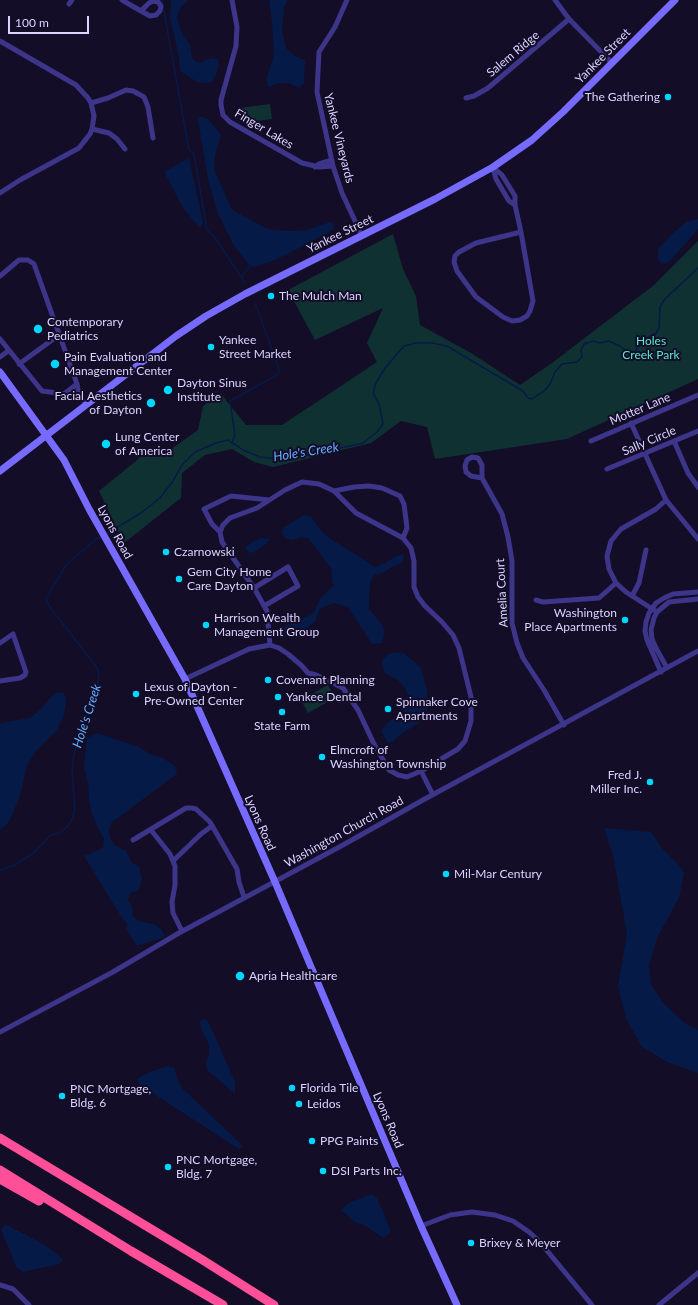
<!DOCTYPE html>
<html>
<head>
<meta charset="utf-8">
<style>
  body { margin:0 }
  #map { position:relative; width:698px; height:1305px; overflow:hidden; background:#130d28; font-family:Lato,sans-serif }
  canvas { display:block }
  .scale { position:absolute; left:8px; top:16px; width:81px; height:18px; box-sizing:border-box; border:2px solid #dbd4ff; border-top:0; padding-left:5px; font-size:12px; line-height:14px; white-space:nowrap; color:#dbd4ff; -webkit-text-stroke:3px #130d28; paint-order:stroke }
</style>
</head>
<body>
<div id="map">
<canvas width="698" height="1305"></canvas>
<div class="scale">100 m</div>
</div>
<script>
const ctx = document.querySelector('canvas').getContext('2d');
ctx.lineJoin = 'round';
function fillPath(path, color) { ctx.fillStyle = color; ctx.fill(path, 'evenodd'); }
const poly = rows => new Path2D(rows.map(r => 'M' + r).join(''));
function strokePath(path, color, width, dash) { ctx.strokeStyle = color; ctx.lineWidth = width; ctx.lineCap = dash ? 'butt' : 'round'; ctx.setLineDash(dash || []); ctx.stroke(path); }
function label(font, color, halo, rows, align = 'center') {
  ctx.font = font + ' Lato,sans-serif'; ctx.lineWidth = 4; ctx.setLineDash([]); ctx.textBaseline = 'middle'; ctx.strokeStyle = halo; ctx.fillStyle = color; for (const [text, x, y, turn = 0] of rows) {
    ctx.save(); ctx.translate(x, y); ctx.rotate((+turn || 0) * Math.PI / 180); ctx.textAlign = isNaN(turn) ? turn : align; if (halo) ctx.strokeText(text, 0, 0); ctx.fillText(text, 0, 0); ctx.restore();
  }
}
fillPath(poly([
  [270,104,272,119,242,123,240,108],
  [393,234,403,269,416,296,420,325,471,353,520,385,552,363,654,285,698,241,698,379,567,439,435,459,427,427,401,421,371,443,273,467,254,462,232,449,205,455,182,473,181,498,124,543,99,491,153,447,163,455,198,430,203,406,221,394,246,425,282,425,377,362,367,343,383,308,315,340,288,290],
  [328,685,335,698,308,713,301,700]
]), '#103132');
fillPath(poly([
  [171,0,188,0,180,8,177,19,183,35,190,45,192,58,198,63,211,58,218,59,219,66,215,77,211,82,204,83,197,82,180,71,179,57,170,18],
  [269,0,288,0,284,7,282,30,286,48,295,56,305,60,304,83,299,88,289,83,279,83,269,87,266,79,274,56,272,23],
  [200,117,203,117,209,120,221,135,215,156,214,169,232,210,268,229,289,231,307,230,330,222,333,223,334,229,309,243,275,260,254,267,249,265,233,244,217,211,208,179,198,120],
  [189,158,203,223,200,228,183,208,164,172],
  [698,219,698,229,670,261,664,264,661,263,658,259,658,249,672,234,686,222],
  [304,515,311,516,316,524,325,535,375,567,385,563,396,556,403,554,404,558,401,563,390,568,383,573,374,575,370,583,369,609,383,626,384,635,382,643,372,644,348,607,334,603,320,608,315,622,305,629,289,637,283,637,280,631,285,626,313,614,320,599,333,586,331,568,308,538,301,537,293,540,285,538,282,533,283,528],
  [261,538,270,539,266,544,254,552,249,553,245,547,252,542],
  [397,652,405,654,420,667,427,690,427,715,423,720,397,737,394,742,388,743,381,731,386,724,395,718,407,707,409,698,404,687,398,680,385,673,383,667,382,661,388,654],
  [56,693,64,693,66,701,64,715,57,730,35,752,27,766,20,796,9,822,0,830,0,723,30,718,41,709,50,698],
  [97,733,138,747,152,755,163,758,175,766,177,774,111,823,109,830,110,838,115,845,126,851,132,863,139,866,142,880,138,891,130,893,128,900,133,909,132,915,138,921,154,924,161,929,165,936,161,938,137,946,126,929,127,923,122,918,84,856,103,848,104,839,96,824,92,814,89,799,88,783,84,768,87,738],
  [604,828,651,832,661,847,679,865,684,873,679,898,657,938,649,966,651,984,663,1003,686,1024,698,1030,698,1073,667,1062,641,1046,626,1018,618,986,627,934,613,855],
  [203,1019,208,1021,235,1082,235,1094,207,1070,206,1063,209,1055,209,1045,201,1028,200,1021],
  [168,1066,175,1068,177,1078,182,1088,243,1146,239,1149,140,1085,137,1079,147,1073],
  [371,1194,377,1198,391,1232,384,1238,374,1232,365,1225,355,1222,341,1210,347,1204],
  [5,1224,45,1245,63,1259,59,1264,23,1272,17,1268,1,1230]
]), '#061a48');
strokePath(poly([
  [162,0,189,150,194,154,207,230,216,239,244,281],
  [242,276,251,265],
  [232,443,235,435,230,401,273,377,278,374,279,369,255,303],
  [106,534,141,513,160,498,173,481,182,465,195,452,216,443,228,440,243,450,260,457,278,459,313,454,363,443,377,432,383,424,379,404,373,393,376,383,385,368,404,346,416,343,432,343,447,346,523,391,528,398,532,399,544,391,550,384,555,372,562,364,577,362,582,357,581,350,584,344,593,341,600,343,609,341,620,346,629,354,634,354,637,348,649,337,656,333,659,328,660,307,665,299,698,268],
  [0,870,15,865,32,854,51,835,60,833,70,824,75,810,72,771,74,753,99,679,98,669,52,610,46,600,52,588,67,564,95,540,101,537]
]), '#061a48', 1.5);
strokePath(poly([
  [122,0,134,7,141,11,150,16,156,15,160,11,161,6,158,2,153,1,149,3,141,11],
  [232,0,237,27,236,46,221,100,221,105,223,115,230,122,302,163,319,167,333,166],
  [347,0,335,27,319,52,317,92,333,166,342,193,362,236],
  [555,0,569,19,612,63],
  [69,4,72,0],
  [0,41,76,85,88,98,91,103,94,116,92,129,90,134,79,148,20,180,0,193],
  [466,98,474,96,488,88,569,19],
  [91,103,108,98,126,90,133,91,144,97,148,107,153,138],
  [92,129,109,133,117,139,125,149],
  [315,167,319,164,332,160],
  [493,167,502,175,515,196,515,205,521,232],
  [493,168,496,179,509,201,515,205],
  [521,232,533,301,530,311,527,316,520,320,512,321,503,317,476,297,457,271,454,262,455,256,459,252,476,243,521,232],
  [0,276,19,260,28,260,34,264,77,384,79,394,87,405],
  [0,339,42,391,64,394,77,384],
  [0,357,8,351],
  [19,364,59,335],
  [631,423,666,500,698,539],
  [591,441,698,395],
  [674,441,688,473,698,487],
  [607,469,698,431],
  [482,478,471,476,466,472,465,466,467,460,472,457,478,458,482,465,482,478,502,514,508,537,512,561,512,623,517,643,523,658,544,690,564,725],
  [334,491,354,487,369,486,382,488,400,496,404,504,407,528,403,538],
  [220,532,212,524,204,509,231,496,269,500],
  [254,588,288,567,298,586,264,606],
  [632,596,639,583,646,550],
  [536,600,543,602,599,598,616,583],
  [657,612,626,592,616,583,609,569,607,556,611,541,621,529,656,509,666,500],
  [0,643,13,634,26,672,25,675,20,678,0,681],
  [667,668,656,648,652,639,651,630,654,618,657,612,669,602,698,599],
  [661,672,647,640,645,631,646,622,649,613,656,603,664,598,673,594,698,592],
  [185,679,249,649,270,645,279,648,288,654,301,665,308,673,316,675,343,688,358,710,374,744,389,770,398,775,407,777,421,771,458,749,465,741,471,721,471,697,459,648,453,635,442,622,425,606,418,597,414,587,414,561,411,548,403,538,356,513,334,491,319,484,302,482,285,490,257,508,230,518,223,525,220,532,222,542,254,588,267,611,270,645],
  [421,771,433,795],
  [151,830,170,854,175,866,175,885,172,902,173,913,182,931],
  [133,840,186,808,192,808,196,809,210,822,237,869,239,882,244,897],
  [173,861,201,834,212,826],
  [0,1032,113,972,179,933,343,845,423,800,698,651],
  [421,1226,450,1215,472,1212,495,1215,513,1221,529,1232,539,1241,592,1305],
  [0,1285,13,1289,29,1305],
  [659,1305,698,1273]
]), '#3d358a', 5);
strokePath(poly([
  [0,372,64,460,89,509,185,679,275,882,421,1226,457,1305],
  [0,471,176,336,206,316,245,294,435,199,493,167,532,140,563,112,675,0]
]), '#776bff', 7);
strokePath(poly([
  [0,1138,201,1259,274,1305],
  [0,1170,131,1251,223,1305],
  [0,1179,39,1201]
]), '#ff4f99', 9);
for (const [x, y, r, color] of [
  [668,97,4,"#00d7ff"],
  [271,296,4,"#00d7ff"],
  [38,329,5,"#00d7ff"],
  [211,347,4,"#00d7ff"],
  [55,364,5,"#00d7ff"],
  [168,390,5,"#00d7ff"],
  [151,403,5,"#00d7ff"],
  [106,444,5,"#00d7ff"],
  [166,552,4,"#00d7ff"],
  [179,579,4,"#00d7ff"],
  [625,620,4,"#00d7ff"],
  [206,625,4,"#00d7ff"],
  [268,680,4,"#00d7ff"],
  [136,694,4,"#00d7ff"],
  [278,697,4,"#00d7ff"],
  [388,709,4,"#00d7ff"],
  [282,712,4,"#00d7ff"],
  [322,757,4,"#00d7ff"],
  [650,782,4,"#00d7ff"],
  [446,874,4,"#00d7ff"],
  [240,976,5,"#00d7ff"],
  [292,1088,4,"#00d7ff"],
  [62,1096,4,"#00d7ff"],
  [299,1104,4,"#00d7ff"],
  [312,1141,4,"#00d7ff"],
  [168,1167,4,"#00d7ff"],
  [323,1171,4,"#00d7ff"],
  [471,1243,4,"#00d7ff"]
]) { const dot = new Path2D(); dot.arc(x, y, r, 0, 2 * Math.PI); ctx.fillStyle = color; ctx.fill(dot); strokePath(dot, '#130d28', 1.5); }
label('12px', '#dbd4ff', '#130d28', [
  ["Salem Ridge",513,54,-40],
  ["Yankee Street",603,56,-45],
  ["Finger Lakes",264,129,31],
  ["Yankee Vineyards",339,138,76],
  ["Yankee Street",340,234,-26],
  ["Motter Lane",640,409,-23],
  ["Sally Circle",649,441,-23],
  ["Lyons Road",115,532,61],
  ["Amelia Court",502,593,-93],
  ["Lyons Road",260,823,66],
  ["Washington Church Road",344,832,-29],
  ["Lyons Road",388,1120,67]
]);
label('12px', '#dbd4ff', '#130d28', [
  ["The Gathering",660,97,"right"],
  ["The Mulch Man",279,296],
  ["Contemporary",47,322],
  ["Pediatrics",47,336],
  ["Yankee",219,340],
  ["Street Market",219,354],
  ["Pain Evaluation and",64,357],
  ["Management Center",64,371],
  ["Dayton Sinus",177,383],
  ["Institute",177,397],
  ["Facial Aesthetics",142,396,"right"],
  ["of Dayton",142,410,"right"],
  ["Lung Center",115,437],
  ["of America",115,451],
  ["Czarnowski",174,552],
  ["Gem City Home",187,572],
  ["Care Dayton",187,586],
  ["Washington",617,613,"right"],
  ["Place Apartments",617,627,"right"],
  ["Harrison Wealth",214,618],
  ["Management Group",214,632],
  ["Covenant Planning",276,680],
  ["Lexus of Dayton -",144,687],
  ["Pre-Owned Center",144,701],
  ["Yankee Dental",286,697],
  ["Spinnaker Cove",396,702],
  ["Apartments",396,716],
  ["State Farm",282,726,"center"],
  ["Elmcroft of",330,750],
  ["Washington Township",330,764],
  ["Fred J.",642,775,"right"],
  ["Miller Inc.",642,789,"right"],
  ["Mil-Mar Century",454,874],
  ["Apria Healthcare",249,976],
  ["Florida Tile",300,1088],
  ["PNC Mortgage,",70,1089],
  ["Bldg. 6",70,1103],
  ["Leidos",307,1104],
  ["PPG Paints",320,1141],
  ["PNC Mortgage,",176,1160],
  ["Bldg. 7",176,1174],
  ["DSI Parts Inc.",331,1171],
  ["Brixey & Meyer",479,1243]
], 'left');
label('12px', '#56e9cd', '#130d28', [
  ["Holes",651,341],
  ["Creek Park",651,355]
]);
label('italic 13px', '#62adff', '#130d28', [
  ["Hole's Creek",306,452,-9],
  ["Hole's Creek",87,716,-72]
]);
</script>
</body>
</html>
